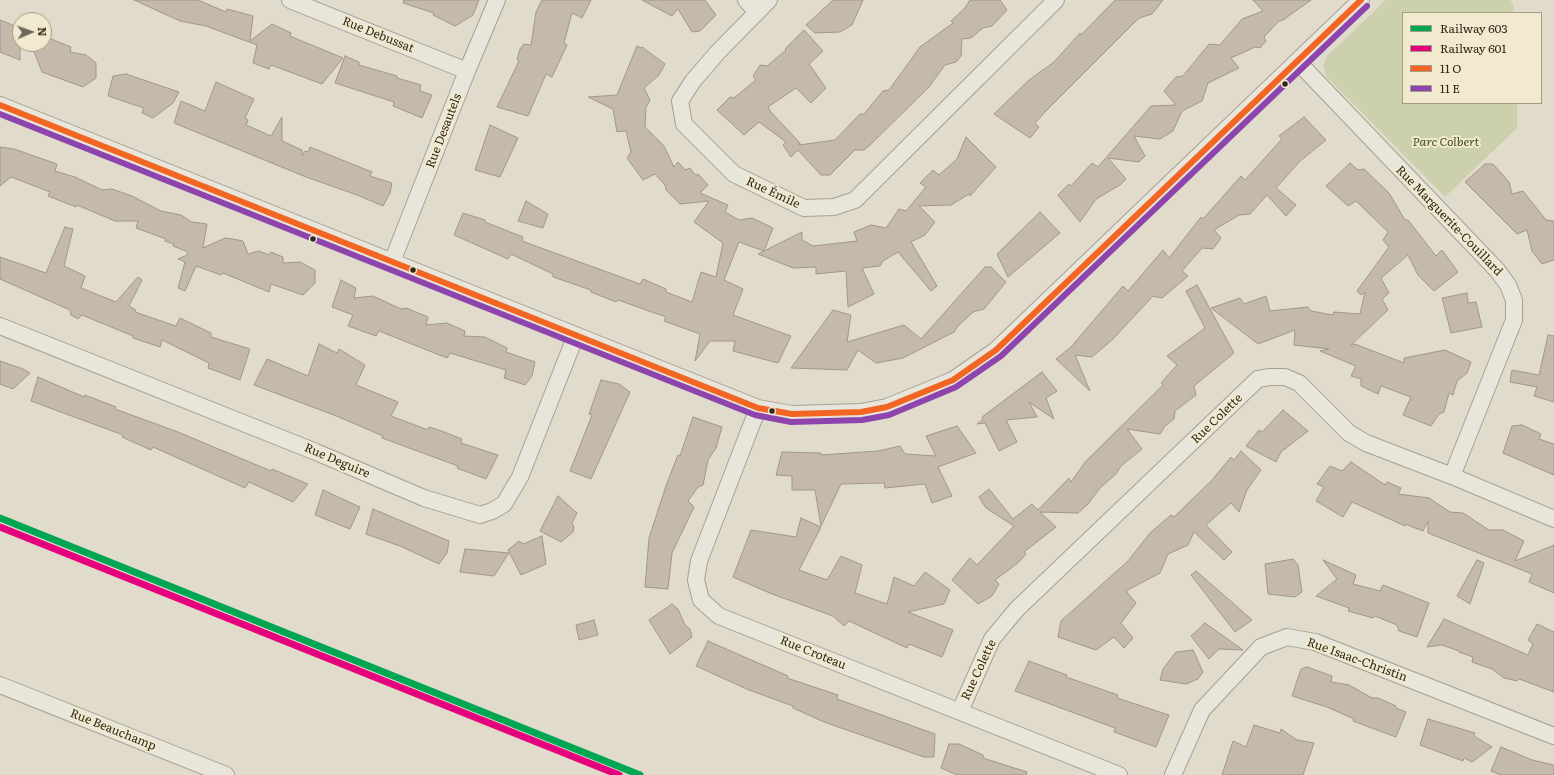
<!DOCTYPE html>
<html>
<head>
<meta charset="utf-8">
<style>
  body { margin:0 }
  #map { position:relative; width:1554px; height:775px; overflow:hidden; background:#e0dbca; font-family:Literata,serif }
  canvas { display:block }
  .legend { position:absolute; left:1402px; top:12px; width:140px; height:92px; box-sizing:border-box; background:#f2eacf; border:1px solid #a59c88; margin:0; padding:5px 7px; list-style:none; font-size:12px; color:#32281d }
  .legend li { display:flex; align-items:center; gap:8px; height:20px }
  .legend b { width:20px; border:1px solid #a59c88 }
  .north { position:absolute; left:12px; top:12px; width:40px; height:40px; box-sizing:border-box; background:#f2eacf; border:1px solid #a59c88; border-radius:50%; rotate:88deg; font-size:11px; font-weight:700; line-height:16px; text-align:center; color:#32281d }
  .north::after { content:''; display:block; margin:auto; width:14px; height:18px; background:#6f675a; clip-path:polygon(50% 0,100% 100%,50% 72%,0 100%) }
</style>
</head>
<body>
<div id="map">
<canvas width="1554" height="775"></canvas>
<ul class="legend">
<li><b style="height:5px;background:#00a651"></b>Railway 603</li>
<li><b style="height:5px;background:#e5007d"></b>Railway 601</li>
<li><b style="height:5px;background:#f26522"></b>11 O</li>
<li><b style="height:5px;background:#8e44ad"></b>11 E</li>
</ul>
<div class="north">N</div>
</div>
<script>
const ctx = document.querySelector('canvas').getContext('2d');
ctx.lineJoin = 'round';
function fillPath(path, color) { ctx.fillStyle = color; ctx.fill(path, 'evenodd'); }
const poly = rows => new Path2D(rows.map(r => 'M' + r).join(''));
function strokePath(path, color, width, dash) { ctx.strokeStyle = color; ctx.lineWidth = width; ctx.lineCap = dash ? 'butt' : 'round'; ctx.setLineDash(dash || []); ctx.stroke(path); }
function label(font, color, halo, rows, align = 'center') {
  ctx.font = font + ' Literata,serif'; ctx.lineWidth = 4; ctx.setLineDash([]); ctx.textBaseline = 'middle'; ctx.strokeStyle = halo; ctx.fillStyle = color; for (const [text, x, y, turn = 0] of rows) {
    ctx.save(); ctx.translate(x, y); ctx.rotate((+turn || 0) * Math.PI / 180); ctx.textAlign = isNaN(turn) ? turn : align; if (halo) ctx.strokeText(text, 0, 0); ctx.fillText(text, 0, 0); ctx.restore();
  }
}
fillPath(poly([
  [1386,0,1510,0,1513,4,1514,13,1403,13,1403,103,1517,103,1517,128,1445,197,1326,76,1323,66,1327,56]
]), '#cdd0ad');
const building = poly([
  [134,0,198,0,226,12,227,9,253,16,250,41,272,24,291,33,290,36,343,58,322,84,271,65,269,69,253,63,257,45,206,26,180,21,134,0],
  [404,0,479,0,473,15,455,26,433,15,434,13,403,3,404,0],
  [542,0,591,0,582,18,572,13,564,43,567,45,552,77,546,74,528,116,497,107,519,61,517,60,520,49,524,44,531,45,536,12,542,0],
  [642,0,705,0,716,15,700,31,692,32,678,9,672,16,642,0],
  [833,0,863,0,852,25,840,32,815,33,806,25,833,0],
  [970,0,1000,0,1007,10,992,26,983,28,971,38,962,39,961,56,956,62,945,65,929,87,870,145,864,150,855,150,830,175,821,175,798,150,791,157,783,145,786,142,759,122,744,135,717,110,730,97,734,98,756,80,753,76,760,65,767,66,786,50,785,49,804,30,823,51,809,64,826,88,811,103,796,88,768,107,770,111,800,143,799,145,835,140,860,114,864,114,883,91,889,90,920,47,953,23,951,21,965,8,970,0],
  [1115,0,1163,0,1152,14,1139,18,1044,113,1035,123,1039,127,1030,138,994,114,1029,80,1054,62,1080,33,1081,35,1115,0],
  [1253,0,1311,0,1283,20,1279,21,1264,37,1266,41,1260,48,1255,47,1231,58,1239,68,1208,83,1202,101,1182,111,1173,131,1160,139,1134,136,1145,156,1139,162,1108,158,1126,179,1120,185,1096,199,1080,222,1058,195,1069,184,1071,186,1092,163,1098,167,1151,106,1176,105,1164,91,1176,77,1183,76,1209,44,1220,45,1242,19,1263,11,1253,0],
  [0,20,20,28,20,60,0,52,0,20],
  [44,36,71,47,70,52,86,55,96,63,96,78,83,87,42,72,31,44,44,44,44,36],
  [637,46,641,48,642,47,665,64,659,75,644,88,650,100,646,107,645,127,664,146,674,167,678,162,685,170,690,168,694,174,699,175,708,185,700,193,728,205,725,212,739,220,752,218,773,228,764,251,739,242,724,280,743,289,733,315,791,336,778,363,733,351,735,341,710,341,695,361,700,334,664,321,666,317,618,300,616,302,591,292,591,290,553,277,553,274,511,254,508,259,454,235,463,213,485,220,485,222,523,237,522,241,640,284,643,279,666,289,666,292,692,302,701,272,716,277,723,243,694,222,709,201,680,204,666,190,665,185,655,174,643,180,627,158,631,152,626,131,617,132,613,109,588,97,617,95,637,46],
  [345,56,359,62,359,65,397,76,397,78,421,85,420,91,432,95,422,118,393,106,394,102,335,83,345,56],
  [126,74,179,92,173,103,153,118,142,113,144,108,108,96,113,76,126,74],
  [216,82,254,99,245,118,248,120,246,125,271,136,282,117,282,141,302,150,302,156,305,151,308,152,310,147,372,172,370,176,392,183,390,193,383,206,357,195,306,177,174,123,181,101,205,111,216,82],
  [1304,117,1326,140,1300,161,1276,188,1296,205,1286,216,1267,195,1250,214,1239,215,1214,230,1221,238,1213,249,1202,248,1182,271,1188,276,1162,298,1153,296,1113,339,1092,357,1075,355,1090,391,1056,359,1071,347,1123,286,1128,291,1163,250,1169,258,1201,217,1203,219,1241,176,1245,180,1282,139,1279,136,1304,117],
  [490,125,518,138,500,177,475,170,490,125],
  [966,137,996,167,970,196,969,194,951,205,919,206,935,222,925,235,911,242,937,286,931,291,898,252,883,261,880,266,862,268,874,294,848,307,846,271,816,274,816,267,793,268,758,254,802,232,802,240,813,246,857,241,854,232,871,225,886,228,899,209,906,211,926,187,920,183,933,170,939,175,957,159,966,137],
  [0,147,14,149,57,164,55,171,75,177,102,190,112,189,132,196,161,211,181,215,192,222,207,224,203,248,225,238,233,239,243,241,248,254,259,251,269,255,271,252,283,257,283,263,300,262,315,270,315,283,303,295,271,284,269,292,223,273,221,275,196,266,185,291,178,288,185,262,178,259,187,255,188,252,173,246,174,244,165,241,166,239,136,228,138,221,115,221,77,205,76,207,48,196,50,192,11,177,0,186,0,147],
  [1350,163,1358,170,1364,169,1389,193,1405,220,1408,220,1436,256,1442,250,1458,272,1434,291,1418,275,1408,255,1381,278,1389,293,1382,299,1388,310,1351,345,1355,344,1404,363,1404,358,1445,350,1471,362,1467,373,1457,381,1453,395,1449,393,1444,412,1439,414,1431,426,1403,415,1411,397,1381,386,1378,394,1361,386,1361,379,1351,376,1356,366,1320,351,1329,349,1294,345,1295,330,1258,344,1211,308,1240,298,1244,304,1266,296,1270,311,1308,307,1311,311,1333,315,1334,312,1360,314,1365,292,1361,295,1357,291,1389,247,1383,240,1388,232,1356,201,1348,206,1326,186,1350,163],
  [1485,164,1493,164,1509,182,1512,194,1523,191,1546,220,1554,221,1554,260,1542,264,1532,251,1527,230,1517,234,1465,182,1485,164],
  [526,201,548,214,543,228,518,221,526,201],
  [1040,212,1060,233,1008,277,997,254,1040,212],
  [65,227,73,229,64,266,85,276,81,288,116,302,138,277,142,280,129,306,136,310,135,312,176,326,180,318,211,333,211,337,250,349,240,380,208,368,209,363,162,340,160,347,133,338,133,336,82,315,78,319,71,315,70,310,0,279,0,257,46,273,65,227],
  [985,267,991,267,1006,282,984,309,973,312,958,326,954,332,903,358,876,363,858,350,847,370,791,368,833,310,851,315,847,342,904,325,921,339,985,267],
  [341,280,356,288,354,298,373,296,401,309,406,308,428,317,426,325,447,323,465,331,464,336,485,337,507,348,506,352,535,362,532,376,525,385,504,378,506,370,450,353,447,358,379,331,376,336,348,326,353,315,332,307,341,280],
  [1197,285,1234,353,1194,386,1196,395,1175,411,1174,419,1165,426,1160,434,1127,429,1142,449,1121,466,1116,474,1100,488,1088,504,1078,513,1040,512,1056,527,1024,552,1026,554,1018,563,995,580,999,584,992,596,978,604,952,580,970,558,977,565,1014,526,986,508,979,497,989,489,1013,519,1032,504,1038,510,1069,478,1071,482,1086,461,1163,385,1161,383,1177,365,1167,356,1205,328,1186,291,1197,285],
  [1467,293,1468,303,1476,302,1482,327,1451,333,1442,298,1467,293],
  [1548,335,1554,336,1554,402,1534,396,1537,387,1510,382,1512,370,1539,375,1548,335],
  [319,344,337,353,339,349,365,365,356,385,398,402,391,416,428,430,429,427,436,429,462,439,461,443,498,455,486,479,457,468,458,466,382,438,383,436,339,417,254,385,267,359,308,376,319,344],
  [0,361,23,369,30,373,13,389,0,384,0,361],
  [1042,372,1057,391,1046,398,1054,419,1029,402,1037,417,1006,420,1017,442,999,451,985,423,977,424,983,419,982,417,1042,372],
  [38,377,84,397,85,395,116,407,115,409,178,432,271,471,272,469,308,484,293,502,249,482,245,488,153,447,151,450,122,437,123,435,31,401,38,377],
  [601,380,619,384,630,392,591,479,570,471,592,415,589,414,601,380],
  [1283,410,1308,431,1281,452,1276,462,1246,446,1259,430,1262,432,1283,410],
  [693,417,722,427,716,448,708,460,703,485,698,487,688,501,694,507,672,553,668,589,645,587,649,538,667,483,678,455,680,456,693,417],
  [1522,425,1541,434,1539,439,1554,444,1554,475,1503,453,1512,426,1522,425],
  [957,426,976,453,938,467,952,496,932,503,925,484,885,488,884,483,841,484,821,526,815,490,792,490,792,476,776,475,782,452,821,453,821,455,878,451,900,446,905,454,936,456,926,436,957,426],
  [1241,451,1261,470,1247,490,1239,512,1231,503,1206,525,1232,552,1224,560,1194,532,1188,545,1168,554,1160,573,1126,591,1136,603,1121,623,1133,638,1124,648,1114,637,1096,650,1058,637,1061,621,1128,561,1150,533,1171,515,1174,517,1212,480,1231,457,1234,460,1241,451],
  [1351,462,1385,485,1387,482,1401,488,1398,494,1429,498,1450,512,1463,513,1489,530,1503,530,1524,541,1515,561,1554,545,1554,593,1529,582,1532,574,1428,533,1428,521,1423,531,1405,524,1405,526,1352,502,1343,517,1316,501,1324,487,1317,484,1330,466,1342,471,1351,462],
  [323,490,360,507,350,529,315,515,323,490],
  [558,496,577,513,572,523,574,527,573,532,561,542,540,531,558,496],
  [373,509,449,541,447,553,439,564,400,546,366,534,373,509],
  [801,518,821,527,799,570,827,580,841,556,862,565,855,593,887,604,894,577,914,586,925,572,950,590,944,604,908,612,953,630,942,657,909,644,907,648,849,621,844,626,833,616,772,594,733,577,751,530,796,537,801,518],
  [542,536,546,564,521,575,508,550,519,541,523,544,542,536],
  [465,549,509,553,494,576,460,572,465,549],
  [1293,559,1298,565,1302,592,1295,597,1268,594,1265,564,1293,559],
  [1323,560,1356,575,1353,584,1380,591,1383,585,1429,603,1417,637,1399,631,1397,625,1375,616,1373,618,1348,611,1349,608,1316,596,1337,579,1323,560],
  [1477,560,1484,563,1470,604,1457,596,1477,560],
  [1196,571,1234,604,1252,620,1235,632,1191,575,1196,571],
  [672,604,678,609,685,625,690,629,692,637,670,654,649,620,672,604],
  [1444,619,1528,655,1533,644,1528,640,1537,624,1554,632,1554,692,1519,679,1517,681,1504,678,1492,669,1472,662,1473,657,1459,652,1459,651,1442,645,1427,647,1444,619],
  [594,620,598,635,579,640,576,625,594,620],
  [1205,623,1243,650,1219,649,1209,659,1191,636,1205,623],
  [708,641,788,676,787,678,838,695,837,699,935,734,934,757,924,757,824,722,793,708,793,706,749,690,696,666,708,641],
  [1193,650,1203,672,1198,679,1186,684,1160,680,1163,669,1176,652,1193,650],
  [1029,661,1067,675,1066,677,1118,695,1117,698,1169,715,1156,747,1114,732,1115,728,1015,691,1029,661],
  [1307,667,1332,676,1331,682,1349,685,1372,698,1378,698,1396,706,1396,708,1406,712,1396,737,1353,721,1354,719,1327,707,1292,696,1301,669,1307,667],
  [1428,719,1475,733,1474,736,1492,747,1472,762,1464,758,1463,761,1420,745,1428,719],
  [1254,725,1280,733,1281,729,1297,740,1314,743,1303,775,1222,775,1233,741,1246,747,1254,725],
  [949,744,959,744,983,755,983,758,1027,772,1026,775,957,775,941,768,949,744],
  [1501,747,1532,760,1554,765,1554,775,1501,775,1491,771,1501,747]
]);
fillPath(building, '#c4b9ab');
strokePath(building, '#a0978a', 1);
const street = poly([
  [290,0,467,71],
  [746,0,757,12],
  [769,0,717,53,693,81,680,101,684,124,734,174,804,208,834,207,855,200,1056,0],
  [1298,62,1497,270,1508,285,1514,300,1514,320,1452,476],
  [0,105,758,408,792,414,861,412,887,407,953,380,996,350,1361,0],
  [392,262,467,71,497,0],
  [0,326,316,452,424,498,480,515,492,511,504,504,520,477,576,335],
  [758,408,699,561,696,580,701,600,719,616,1119,775],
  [0,685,226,775],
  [960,711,992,639,1017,609,1258,379,1270,377,1285,377,1299,383,1349,433,1366,443,1452,476,1554,519],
  [1173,775,1202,710,1261,647,1287,637,1315,642,1554,736]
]);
strokePath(street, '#a5a093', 18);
strokePath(street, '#e8e5db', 16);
strokePath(poly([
  [0,105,758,408,792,414,861,412,887,407,953,380,996,350,1361,0]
]), '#f26522', 6);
strokePath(poly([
  [0,114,755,415,791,422,862,420,889,415,956,387,1001,356,1367,6]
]), '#8e44ad', 6);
strokePath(poly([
  [0,518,640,775]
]), '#00a651', 7);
strokePath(poly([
  [0,527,619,775]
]), '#e5007d', 7);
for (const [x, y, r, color] of [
  [1285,84,3.5,"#32281d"],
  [313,239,3.5,"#32281d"],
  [413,270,3.5,"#32281d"],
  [772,411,3.5,"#32281d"]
]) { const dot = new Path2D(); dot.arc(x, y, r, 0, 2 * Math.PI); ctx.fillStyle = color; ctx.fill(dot); strokePath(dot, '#f2eacf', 1.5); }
label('12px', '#32281d', '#f2eacf', [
  ["Rue Debussat",378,35,22],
  ["Rue Desautels",444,131,-69],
  ["Rue Émile",773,193,25],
  ["Rue Marguerite-Couillard",1449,221,46],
  ["Rue Colette",1217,419,-44],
  ["Rue Deguire",337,461,23],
  ["Rue Croteau",813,653,22],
  ["Rue Isaac-Christin",1357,660,20],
  ["Rue Colette",979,670,-65],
  ["Rue Beauchamp",113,730,22]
]);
label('italic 12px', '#414d25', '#f2eacf', [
  ["Parc Colbert",1446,142]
]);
</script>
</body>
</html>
